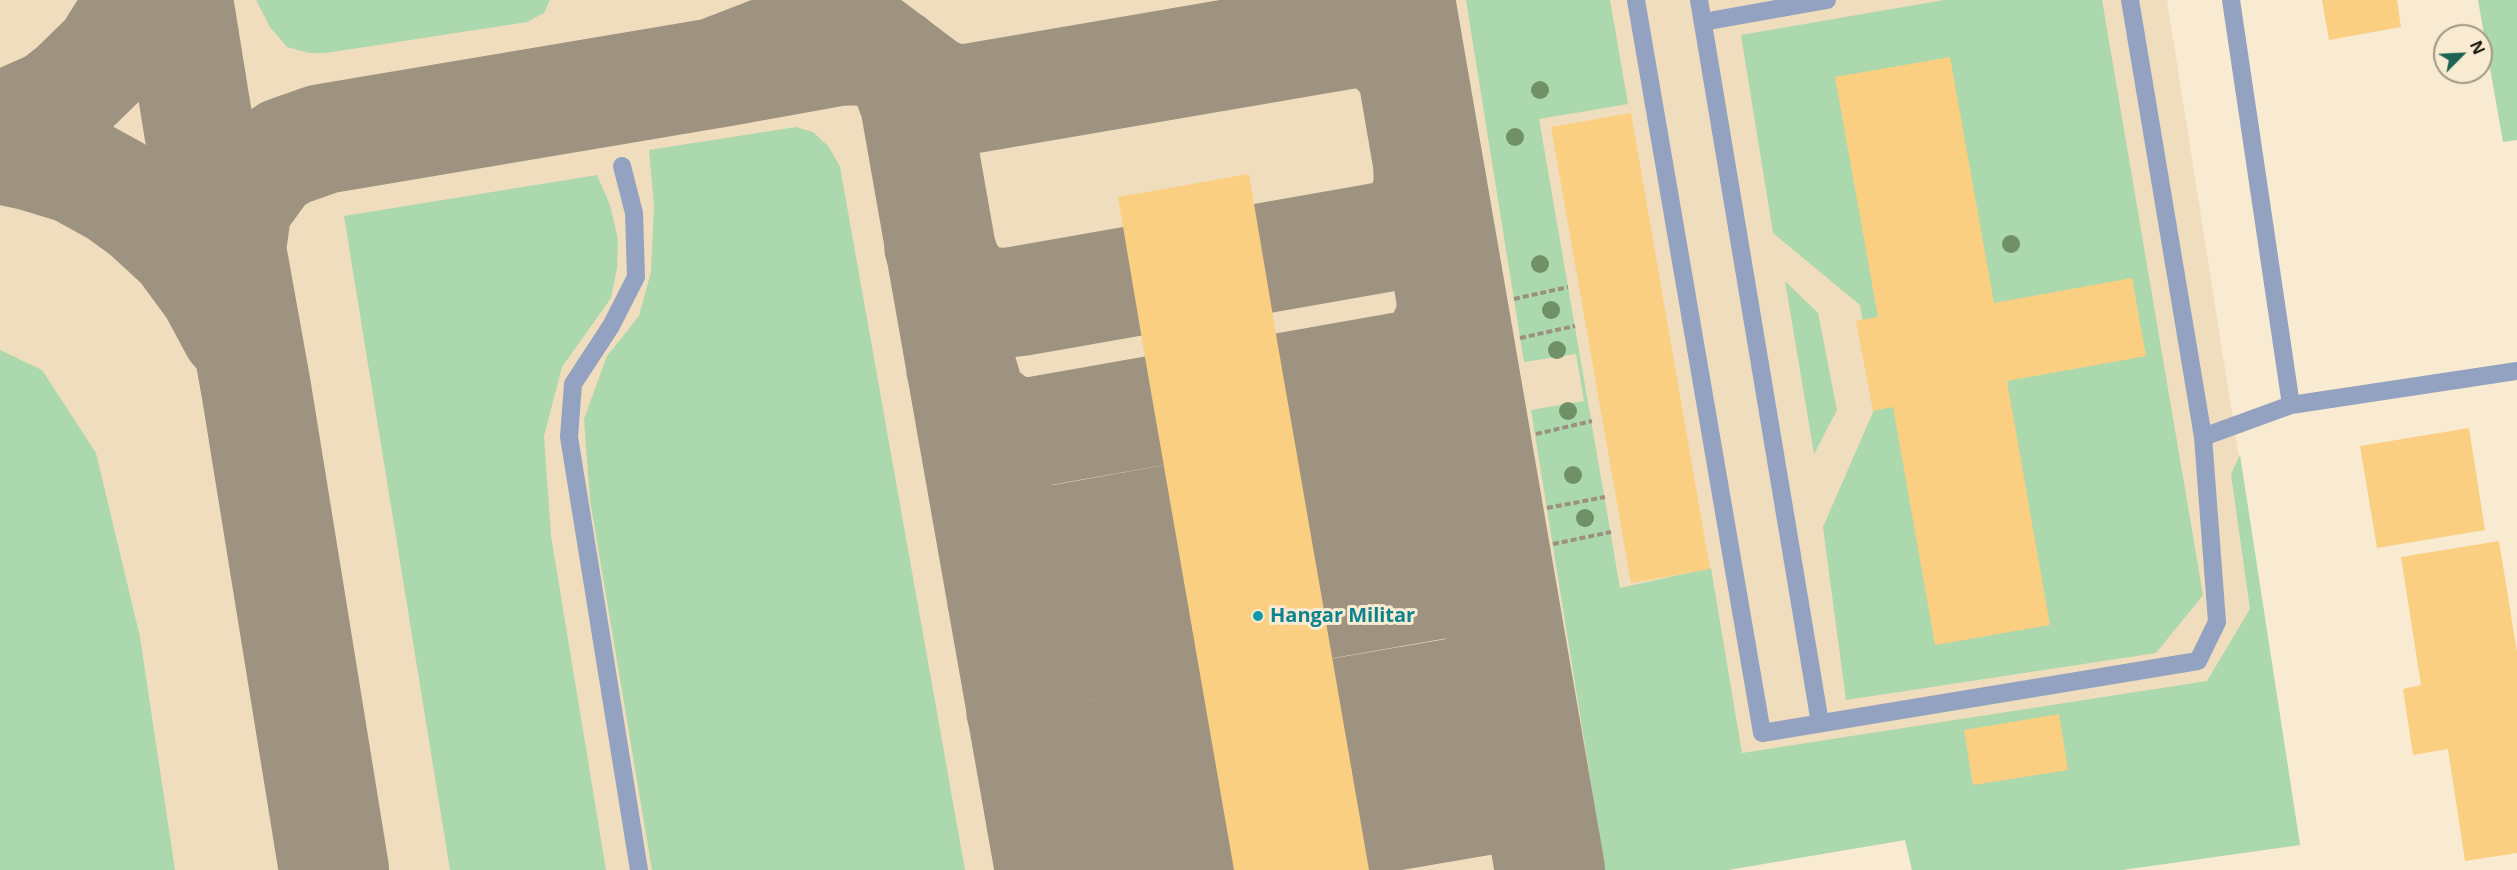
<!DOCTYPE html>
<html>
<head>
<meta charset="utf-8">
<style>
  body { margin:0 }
  #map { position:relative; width:2517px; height:870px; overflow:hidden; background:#f9ebd1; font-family:"Open Sans",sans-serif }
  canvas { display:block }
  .north { position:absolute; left:2433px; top:24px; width:60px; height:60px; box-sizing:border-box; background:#f9ebd1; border:2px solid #a19784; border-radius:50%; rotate:66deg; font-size:16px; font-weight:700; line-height:24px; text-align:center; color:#1e1910 }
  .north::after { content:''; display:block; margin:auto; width:21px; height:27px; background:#1e6354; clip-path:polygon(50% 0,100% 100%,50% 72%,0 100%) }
</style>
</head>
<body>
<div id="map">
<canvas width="2517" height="870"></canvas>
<div class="north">N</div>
</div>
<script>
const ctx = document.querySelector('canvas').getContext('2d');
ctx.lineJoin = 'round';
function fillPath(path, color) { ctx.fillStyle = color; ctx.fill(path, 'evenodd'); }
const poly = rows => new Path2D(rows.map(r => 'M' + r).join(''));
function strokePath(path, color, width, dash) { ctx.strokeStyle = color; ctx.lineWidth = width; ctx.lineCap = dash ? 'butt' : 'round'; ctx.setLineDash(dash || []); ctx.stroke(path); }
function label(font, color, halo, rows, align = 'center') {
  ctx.font = font + ' "Open Sans",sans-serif'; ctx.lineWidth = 6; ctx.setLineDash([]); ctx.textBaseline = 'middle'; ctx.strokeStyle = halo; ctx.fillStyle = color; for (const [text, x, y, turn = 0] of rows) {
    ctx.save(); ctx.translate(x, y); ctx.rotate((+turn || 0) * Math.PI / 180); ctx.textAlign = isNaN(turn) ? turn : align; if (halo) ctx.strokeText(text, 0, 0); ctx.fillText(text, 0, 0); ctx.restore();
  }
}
fillPath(poly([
  [0,0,2167,0,2300,845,2122,870,1912,870,1905,840,1728,870,0,870]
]), '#f0ddbd');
fillPath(poly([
  [256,0,550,0,544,13,527,22,326,53,309,53,287,47,270,27],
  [1466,0,1610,0,1628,104,1539,119,1620,588,1711,568,1742,753,2207,681,2250,609,2231,474,2240,455,2300,845,2122,870,1912,870,1905,840,1728,870,1605,870,1531,410,1584,401,1576,354,1524,362],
  [1944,0,2102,0,2203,595,2156,653,1846,700,1823,527,1877,403,1860,305,1773,233,1741,35],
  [2478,0,2517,0,2517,140,2503,142],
  [796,127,813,132,829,147,840,167,965,870,652,870,590,500,584,419,607,356,639,316,651,272,654,205,649,150],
  [597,175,610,205,618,239,617,268,611,298,562,367,544,436,551,536,606,870,450,870,344,216],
  [1785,281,1818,313,1837,410,1814,454],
  [0,350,42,370,96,453,140,637,175,870,0,870]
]), '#abd8ad');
strokePath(poly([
  [178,0,199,130,214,179,231,249,256,388,334,870],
  [1400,0,1550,870],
  [859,37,928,89,942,96,962,100,1353,33,1370,35,1387,42,1405,59,1413,76],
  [715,73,837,51,855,50,876,53,893,62,905,76,915,103,1050,870],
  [0,128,54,104,73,89,108,55,133,15,139,0],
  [0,149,33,156,76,169,116,191,145,212,182,246,213,288,235,329],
  [939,245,948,272,963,290,974,297,989,302,1004,303,1020,301,1390,236,1406,228,1416,218,1423,205,1429,188,1428,164],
  [231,249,237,205,266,165,286,152,323,139,715,73,785,46],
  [961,367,969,394,978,410,1004,429,1018,432,1034,432,1414,365,1426,359,1438,348,1450,322,1452,303],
  [983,485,990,510,1001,524,1016,534,1036,540,1059,540,1428,474,1446,467,1464,447,1472,417],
  [1002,599,1009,620,1018,631,1032,641,1049,648,1065,648,1093,644,1443,583,1459,578,1473,567,1481,555,1487,541,1489,520],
  [1021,709,1026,724,1047,747,1064,754,1078,757,1102,754,1463,692,1486,680,1496,670,1504,654,1508,629],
  [1041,820,1045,834,1063,853,1076,861,1104,865,1485,800,1509,786,1516,777,1525,758,1526,736]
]), '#9d9380', 110);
fillPath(poly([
  [2322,0,2397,0,2401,27,2329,40],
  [1950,57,1994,303,2132,278,2146,356,2007,381,2050,625,1935,645,1893,407,1873,411,1856,321,1878,317,1835,77],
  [1631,113,1710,569,1631,583,1551,127],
  [1249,174,1277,340,1369,870,1234,870,1146,363,1118,197],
  [2469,428,2485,530,2377,548,2360,446],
  [2499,541,2517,652,2517,853,2465,861,2448,749,2413,755,2403,689,2421,685,2401,557],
  [2059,714,2068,770,1973,785,1964,730]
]), '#facf82');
strokePath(poly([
  [1514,299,1568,287],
  [1520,338,1575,326],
  [1536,434,1592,421],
  [1547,508,1605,497],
  [1553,544,1611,532]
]), '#9b917e', 4, [6, 3]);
strokePath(poly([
  [1636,0,1762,733,2198,661,2217,622,2203,437,2291,405,2517,371],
  [1699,0,1820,723],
  [2130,0,2203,437],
  [2231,0,2291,405],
  [1703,22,1827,0],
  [622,166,634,213,636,277,611,326,573,384,569,437,639,870]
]), '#93a2c0', 18);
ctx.fillStyle = '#709166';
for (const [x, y] of [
  [1540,90],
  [1515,137],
  [2011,244],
  [1540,264],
  [1551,310],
  [1557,350],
  [1568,411],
  [1573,475],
  [1585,518]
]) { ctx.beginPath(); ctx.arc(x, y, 9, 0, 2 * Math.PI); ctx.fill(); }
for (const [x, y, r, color] of [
  [1258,616,6,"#0f9aa8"]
]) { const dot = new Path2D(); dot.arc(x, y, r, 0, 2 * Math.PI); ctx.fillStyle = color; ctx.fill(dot); strokePath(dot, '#f9ebd1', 2); }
label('bold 20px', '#0d838f', '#f9ebd1', [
  ["Hangar Militar",1270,616]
], 'left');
</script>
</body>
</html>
